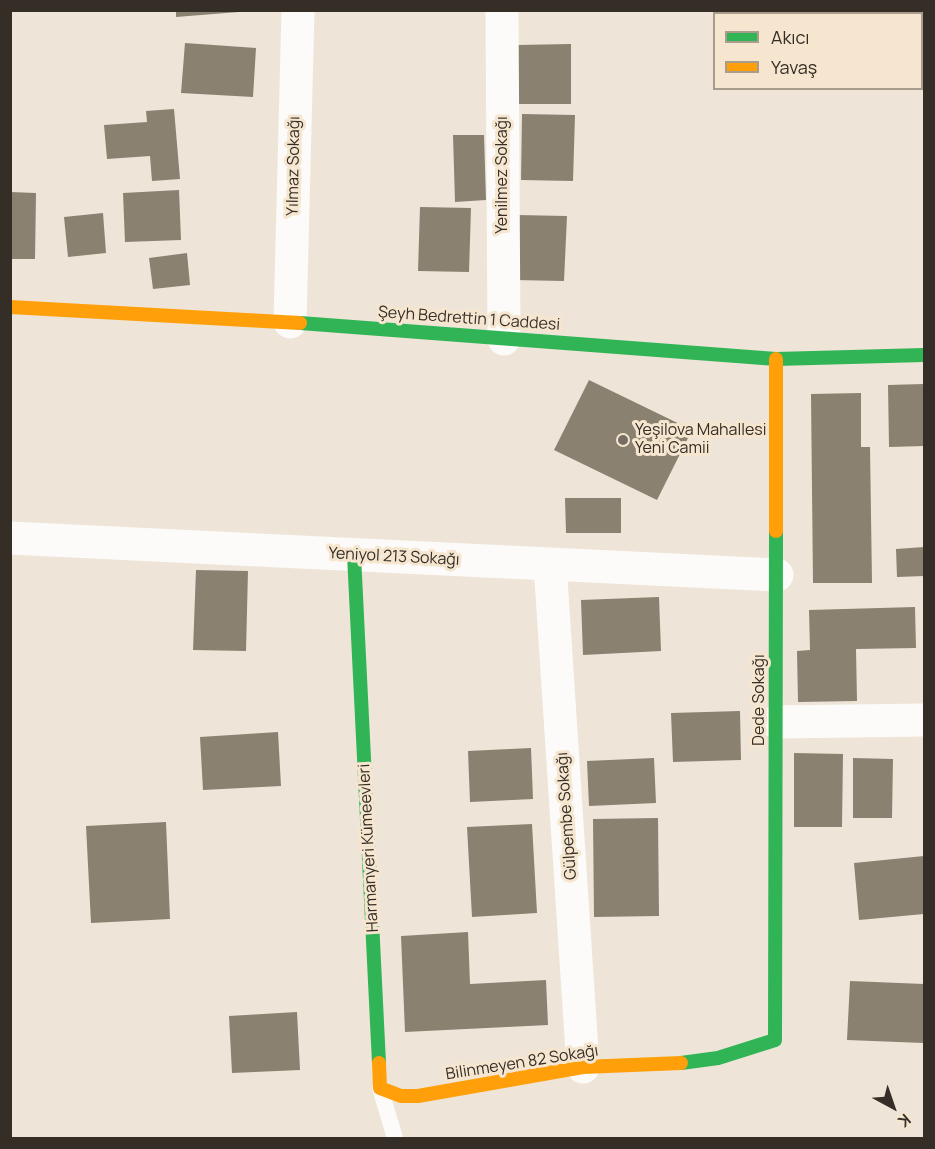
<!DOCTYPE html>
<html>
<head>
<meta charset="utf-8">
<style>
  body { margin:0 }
  #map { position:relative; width:935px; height:1149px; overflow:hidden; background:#eee5d8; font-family:Manrope,sans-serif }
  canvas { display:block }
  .frame { position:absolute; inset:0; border:12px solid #342e26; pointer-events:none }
  .legend { position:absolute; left:713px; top:12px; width:210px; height:78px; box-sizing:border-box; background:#f6e6d0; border:2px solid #a89c8c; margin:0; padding:8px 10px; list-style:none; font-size:18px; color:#342e26 }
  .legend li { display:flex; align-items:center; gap:12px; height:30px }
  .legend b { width:30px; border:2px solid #a89c8c }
  .north { position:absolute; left:863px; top:1077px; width:60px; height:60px; -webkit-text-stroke:4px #f6e6d0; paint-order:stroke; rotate:140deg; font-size:16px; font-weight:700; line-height:24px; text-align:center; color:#342e26 }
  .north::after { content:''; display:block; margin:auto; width:21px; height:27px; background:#342e26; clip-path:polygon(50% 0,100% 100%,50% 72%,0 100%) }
</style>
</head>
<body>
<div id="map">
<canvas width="935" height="1149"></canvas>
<div class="frame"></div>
<ul class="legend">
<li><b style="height:8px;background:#30b455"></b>Akıcı</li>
<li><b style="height:8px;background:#ff9f0a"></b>Yavaş</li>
</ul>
<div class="north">K</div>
</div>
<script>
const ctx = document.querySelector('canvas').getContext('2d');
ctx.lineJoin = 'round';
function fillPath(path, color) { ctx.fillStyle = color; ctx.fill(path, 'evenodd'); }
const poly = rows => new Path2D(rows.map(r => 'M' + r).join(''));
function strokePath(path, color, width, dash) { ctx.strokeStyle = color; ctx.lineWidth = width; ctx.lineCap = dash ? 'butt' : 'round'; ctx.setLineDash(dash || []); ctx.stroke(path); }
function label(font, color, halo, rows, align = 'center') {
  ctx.font = font + ' Manrope,sans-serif'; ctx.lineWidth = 6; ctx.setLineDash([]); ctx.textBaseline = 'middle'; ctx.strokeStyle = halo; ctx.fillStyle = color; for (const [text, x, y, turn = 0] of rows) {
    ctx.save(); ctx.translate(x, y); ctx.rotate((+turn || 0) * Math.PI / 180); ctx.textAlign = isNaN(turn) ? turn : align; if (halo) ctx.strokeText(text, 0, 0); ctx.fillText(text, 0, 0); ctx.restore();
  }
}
fillPath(poly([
  [176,10,239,10,239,12,176,17],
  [185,43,256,48,253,97,181,93],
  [571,44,571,104,517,104,517,45],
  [174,109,180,179,152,181,150,156,107,159,104,125,147,122,146,111],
  [522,114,575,115,573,181,521,180],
  [453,135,484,135,486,200,455,202],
  [179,190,181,240,125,242,123,193],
  [10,192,36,193,35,259,10,259],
  [420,207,471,208,469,272,418,271],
  [103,213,106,253,68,257,64,217],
  [516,215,567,216,564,281,514,280],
  [187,253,190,285,153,289,149,258],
  [589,380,692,430,657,500,554,450],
  [924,384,924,446,889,447,888,385],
  [861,393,861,447,870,447,872,583,813,583,811,394],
  [565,498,621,498,621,533,566,533],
  [924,547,924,576,897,577,896,549],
  [196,570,248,571,246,651,193,650],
  [659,597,661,651,583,655,581,600],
  [915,607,916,648,856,649,857,701,798,702,797,651,810,650,809,610],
  [740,711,741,760,673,762,671,713],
  [278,732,281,786,203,790,200,737],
  [531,748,533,799,470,802,468,751],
  [794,753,843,754,842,827,794,827],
  [654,758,656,803,589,806,587,761],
  [853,758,893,759,892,818,853,818],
  [658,818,659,916,594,917,593,819],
  [166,822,170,919,91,923,86,826],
  [532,824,537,913,472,917,467,827],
  [924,856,924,914,859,920,854,863],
  [468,932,470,984,546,980,548,1025,405,1032,401,936],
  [850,981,924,984,924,1043,847,1040],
  [297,1012,300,1070,232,1073,229,1016]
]), '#8a8171');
strokePath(poly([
  [380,1088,395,1138]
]), '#fcfbf9', 16);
strokePath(poly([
  [502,10,504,339],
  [290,322,298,10],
  [10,538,777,575],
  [550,564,583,1067],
  [776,722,924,720]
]), '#fcfbf9', 33);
strokePath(poly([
  [300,323,776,359,924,355],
  [354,555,379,1063],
  [681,1063,718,1058,775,1040,776,531]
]), '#30b455', 14);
strokePath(poly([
  [10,307,300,323],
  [776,531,776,359],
  [379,1063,380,1088,401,1096,418,1096,583,1067,681,1063]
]), '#ff9f0a', 14);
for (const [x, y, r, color] of [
  [623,440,6,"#756e64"]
]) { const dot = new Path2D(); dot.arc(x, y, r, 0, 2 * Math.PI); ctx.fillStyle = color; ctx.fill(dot); strokePath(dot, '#f6e6d0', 2); }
label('16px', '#342e26', '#f6e6d0', [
  ["Yılmaz Sokağı",294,166,-89],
  ["Yenilmez Sokağı",503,175,-90],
  ["Şeyh Bedrettin 1 Caddesi",469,319,4],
  ["Yeniyol 213 Sokağı",394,557,3],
  ["Dede Sokağı",760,700,-90],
  ["Gülpembe Sokağı",567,816,-94],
  ["Harmanyeri Kümeevleri",369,848,-93],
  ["Bilinmeyen 82 Sokağı",522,1063,-9]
]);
label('16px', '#342e26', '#f6e6d0', [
  ["Yeşilova Mahallesi",635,431],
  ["Yeni Camii",635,449]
], 'left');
</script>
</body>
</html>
